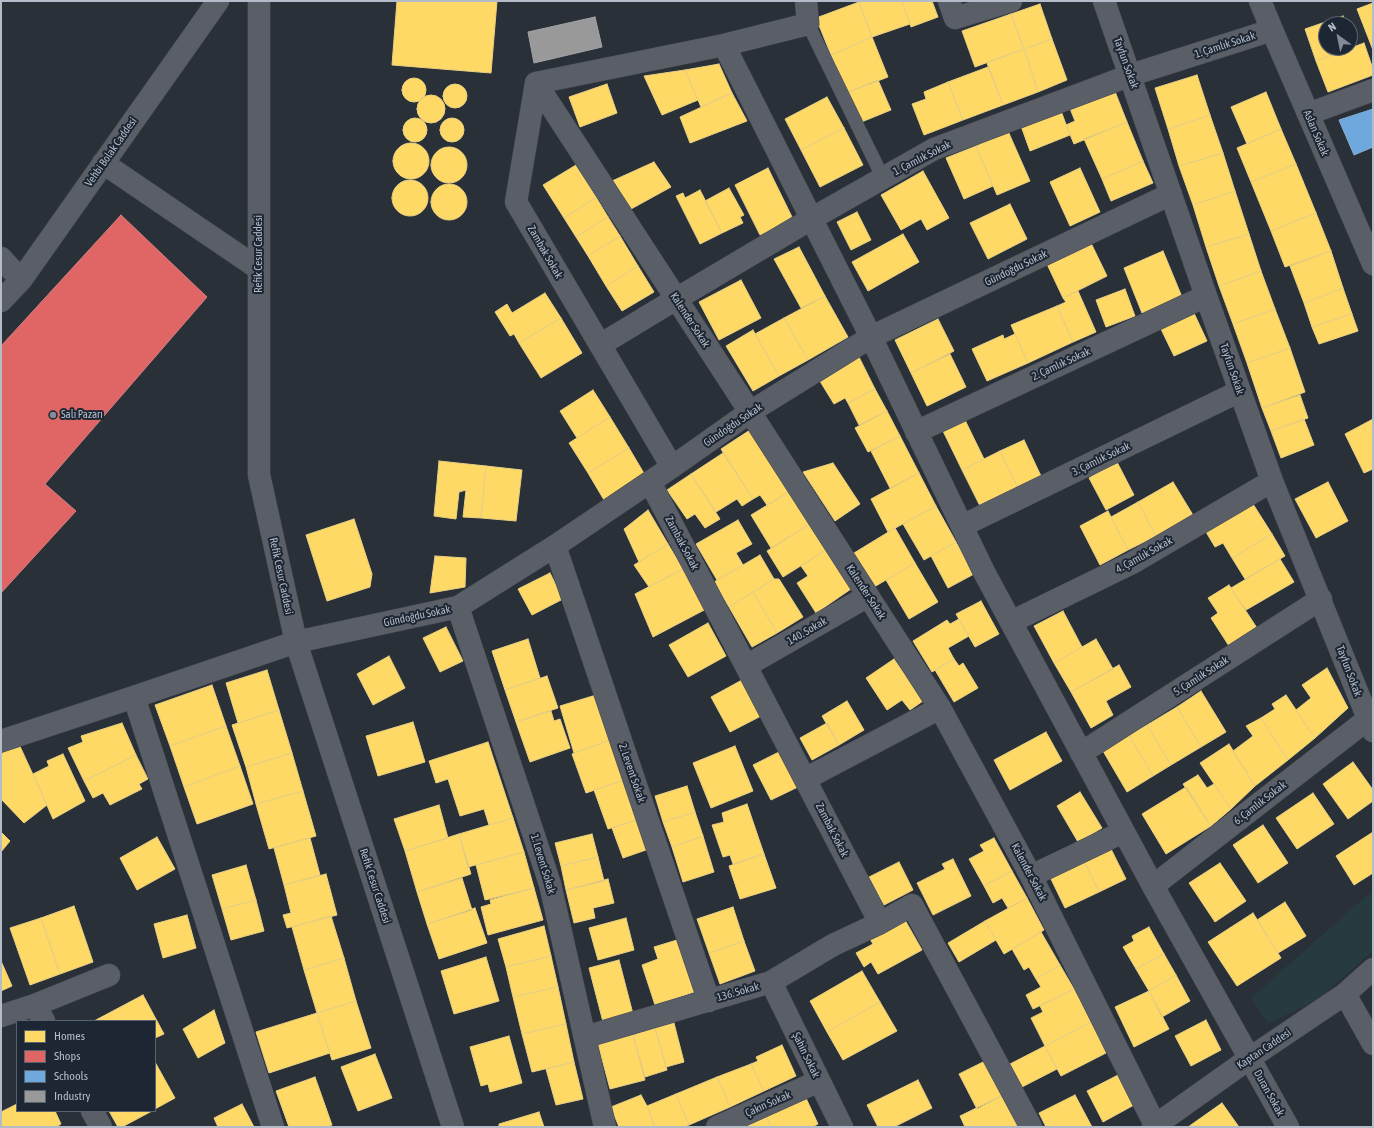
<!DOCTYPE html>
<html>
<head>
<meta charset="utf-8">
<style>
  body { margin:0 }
  #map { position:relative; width:1374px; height:1128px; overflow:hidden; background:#2a3038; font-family:"Asap Condensed",sans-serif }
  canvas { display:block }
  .frame { position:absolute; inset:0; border:2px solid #b4bcc9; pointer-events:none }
  .legend { position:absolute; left:16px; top:1020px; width:140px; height:92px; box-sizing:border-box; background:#1d2633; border:1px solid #59626f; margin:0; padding:5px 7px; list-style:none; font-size:12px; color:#b4bcc9 }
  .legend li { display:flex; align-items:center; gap:8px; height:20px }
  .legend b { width:20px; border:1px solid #59626f }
  .north { position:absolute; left:1318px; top:16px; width:40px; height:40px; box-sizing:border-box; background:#1d2633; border:1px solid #59626f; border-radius:50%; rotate:327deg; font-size:11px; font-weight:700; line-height:16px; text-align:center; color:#b4bcc9 }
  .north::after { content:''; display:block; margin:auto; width:14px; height:18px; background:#848b96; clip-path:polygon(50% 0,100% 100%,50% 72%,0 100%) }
</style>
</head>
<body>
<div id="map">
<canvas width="1374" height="1128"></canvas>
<div class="frame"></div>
<ul class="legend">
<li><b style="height:11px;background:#ffd966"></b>Homes</li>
<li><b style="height:11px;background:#e06666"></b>Shops</li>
<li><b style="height:11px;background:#6fa8dc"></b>Schools</li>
<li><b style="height:11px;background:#999"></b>Industry</li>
</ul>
<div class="north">N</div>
</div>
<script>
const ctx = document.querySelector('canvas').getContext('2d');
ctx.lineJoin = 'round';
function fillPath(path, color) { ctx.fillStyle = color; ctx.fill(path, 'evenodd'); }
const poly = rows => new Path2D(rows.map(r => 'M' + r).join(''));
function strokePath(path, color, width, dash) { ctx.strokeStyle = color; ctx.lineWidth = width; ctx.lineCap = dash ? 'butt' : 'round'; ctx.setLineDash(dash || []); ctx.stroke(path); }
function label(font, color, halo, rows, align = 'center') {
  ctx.font = font + ' "Asap Condensed",sans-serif'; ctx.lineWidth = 4; ctx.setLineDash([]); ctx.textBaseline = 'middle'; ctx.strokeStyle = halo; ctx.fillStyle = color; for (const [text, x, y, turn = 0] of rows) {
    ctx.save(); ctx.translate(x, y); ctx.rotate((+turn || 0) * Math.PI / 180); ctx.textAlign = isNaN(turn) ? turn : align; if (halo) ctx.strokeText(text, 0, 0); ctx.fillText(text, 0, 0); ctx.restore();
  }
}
fillPath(poly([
  [1373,890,1373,951,1317,1000,1268,1024,1251,998]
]), '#273a3e');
const homes = poly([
  [397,1,497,1,491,73,392,65,397,1],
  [861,1,902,1,910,24,872,37,859,2,861,1],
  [902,1,932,1,938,17,911,27,902,1],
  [859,2,872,37,831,55,816,18,859,2],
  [1373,3,1373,50,1357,9,1373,3],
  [1040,4,1052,39,1024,49,1011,14,1040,4],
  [1011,14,1024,49,975,67,962,31,1011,14],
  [1343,16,1346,24,1326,24,1326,48,1350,48,1350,37,1354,47,1316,61,1305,29,1343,16],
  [872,37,888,77,846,93,831,55,872,37],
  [1052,39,1067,80,1038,92,1024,49,1052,39],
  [1364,43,1373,69,1373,75,1328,92,1316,61,1364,43],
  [1024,49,1038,92,1003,105,987,63,1024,49],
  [719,64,732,93,701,107,685,70,719,64],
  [988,67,1003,105,963,120,948,82,988,67],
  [685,70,698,100,662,115,644,76,685,70],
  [1197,75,1210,115,1168,129,1155,88,1197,75],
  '402 90a12 12 0 1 1 24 0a12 12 0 1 1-24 0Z',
  [878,80,891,110,859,123,846,93,878,80],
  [948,82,963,120,924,135,912,104,926,99,924,92,948,82],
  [607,84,617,113,580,127,569,97,607,84],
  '443 96a12 12 0 1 1 24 0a12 12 0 1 1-24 0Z',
  [1114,89,1127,122,1074,144,1066,125,1075,121,1069,106,1114,89],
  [1266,92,1281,129,1247,144,1231,107,1266,92],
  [732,93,747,121,690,143,680,117,732,93],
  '417 109a14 14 0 1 1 28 0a14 14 0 1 1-28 0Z',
  [827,97,844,128,801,150,785,119,827,97],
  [1061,111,1070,135,1030,151,1021,126,1061,111],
  [1210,115,1223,153,1179,166,1168,129,1210,115],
  '440 130a12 12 0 1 1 24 0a12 12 0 1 1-24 0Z',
  '403 130a12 12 0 1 1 24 0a12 12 0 1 1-24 0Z',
  [1127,122,1143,161,1102,179,1084,139,1127,122],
  [844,128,863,165,820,187,801,150,844,128],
  [1281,129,1296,164,1251,182,1237,148,1281,129],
  [1008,131,1030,181,997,195,976,146,1008,131],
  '393 161a18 18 0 1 1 36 0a18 18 0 1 1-36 0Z',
  [976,146,993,186,964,199,946,158,976,146],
  '431 165a18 18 0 1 1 36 0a18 18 0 1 1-36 0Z',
  [1223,153,1235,191,1193,205,1179,166,1223,153],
  [1143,161,1153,183,1111,201,1102,179,1143,161],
  [654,162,671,187,631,209,612,181,654,162],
  [1296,164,1316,213,1271,231,1251,182,1296,164],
  [576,165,596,197,564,218,543,185,576,165],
  [768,168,793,219,760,235,735,185,768,168],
  [1080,168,1100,212,1070,226,1050,182,1080,168],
  [923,171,949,218,927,230,921,219,901,230,881,195,923,171],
  '392 198a18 18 0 1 1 36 0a18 18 0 1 1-36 0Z',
  '431 202a18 18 0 1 1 36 0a18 18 0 1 1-36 0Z',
  [729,188,744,215,740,217,743,223,722,233,705,201,729,188],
  [700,190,722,233,700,244,676,196,683,193,685,198,700,190],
  [1235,191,1249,234,1206,247,1193,205,1235,191],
  [596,197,608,217,576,237,564,218,596,197],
  [1010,204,1027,239,988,259,970,223,1010,204],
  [857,212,871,240,851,250,837,222,857,212],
  [1316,213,1331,251,1285,267,1271,231,1316,213],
  [608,217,620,236,588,256,576,237,608,217],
  [903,234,919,262,868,291,852,262,903,234],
  [1249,234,1261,271,1219,286,1206,247,1249,234],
  [620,236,638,266,606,286,588,256,620,236],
  [1090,241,1107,276,1063,298,1046,262,1090,241],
  [799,247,825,296,801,308,774,259,799,247],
  [1163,251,1182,297,1142,313,1124,268,1163,251],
  [1331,251,1343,288,1304,303,1290,266,1331,251],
  [638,266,654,292,622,311,606,286,638,266],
  [1261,271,1275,309,1233,324,1219,286,1261,271],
  [741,280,761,318,719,340,699,302,741,280],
  [1343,288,1352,314,1312,327,1304,303,1343,288],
  [1125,289,1135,316,1106,327,1096,300,1125,289],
  [1078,291,1096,332,1073,342,1057,306,1066,302,1063,298,1078,291],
  [545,293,561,318,519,343,514,334,510,336,495,312,507,304,512,313,545,293],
  [825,296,848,337,808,360,784,318,825,296],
  [1057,306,1073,342,1028,363,1011,325,1057,306],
  [1275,309,1290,348,1247,363,1233,324,1275,309],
  [1193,311,1207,341,1174,356,1160,327,1193,311],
  [1352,314,1358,331,1319,344,1312,327,1352,314],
  [561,318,582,353,541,378,519,343,561,318],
  [784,318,808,360,779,376,755,334,784,318],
  [938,319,954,351,911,373,895,340,938,319],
  [753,330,779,376,753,391,726,346,753,330],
  [1015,334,1028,363,987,381,972,349,1003,335,1004,339,1015,334],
  [1290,348,1305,392,1262,408,1247,363,1290,348],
  [950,354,966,387,927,406,911,373,950,354],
  [858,355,875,389,848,403,845,398,834,404,818,378,858,355],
  [875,389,887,411,859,425,848,403,875,389],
  [593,390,610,417,577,438,560,411,593,390],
  [1300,395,1308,418,1271,431,1262,408,1300,395],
  [887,411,900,436,868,452,855,428,887,411],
  [610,417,629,448,588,473,569,443,610,417],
  [1304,419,1314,445,1281,458,1271,431,1304,419],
  [1373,419,1373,469,1364,473,1345,434,1373,419],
  [965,420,984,459,962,470,943,431,965,420],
  [750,430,789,492,767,505,760,495,753,499,721,449,750,430],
  [900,436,919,473,890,488,871,451,900,436],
  [1024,440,1041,476,1018,488,1000,451,1024,440],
  [629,448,645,475,604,500,588,473,629,448],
  [1000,451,1018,488,980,506,962,470,1000,451],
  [723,453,753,499,742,506,737,499,716,512,691,474,723,453],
  [439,461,486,466,481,518,463,517,466,490,459,492,456,519,434,516,439,461],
  [1117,462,1134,495,1106,510,1089,478,1117,462],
  [833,463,860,504,835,521,803,472,833,463],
  [486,466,522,470,516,521,481,518,486,466],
  [919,473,936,506,888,532,871,499,919,473],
  [691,474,720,519,705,528,695,514,687,519,667,490,691,474],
  [1173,482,1193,515,1156,536,1138,502,1173,482],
  [1328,482,1348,521,1316,538,1295,499,1328,482],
  [789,492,810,524,771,548,751,515,789,492],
  [1138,502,1156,536,1128,550,1111,517,1138,502],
  [1253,504,1272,534,1232,558,1223,543,1215,547,1206,532,1253,504],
  [936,506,956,542,924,560,903,524,936,506],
  [648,510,668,544,639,562,624,529,648,510],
  [1108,511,1128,550,1100,565,1080,526,1108,511],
  [354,519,372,574,370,587,327,601,306,535,354,519],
  [738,520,752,544,736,553,743,565,717,580,696,544,738,520],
  [810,524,826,550,783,577,767,551,810,524],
  [895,528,915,563,874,587,854,553,895,528],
  [1272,534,1285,556,1245,579,1232,558,1272,534],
  [956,542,974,574,948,588,931,556,956,542],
  [668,544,683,569,649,587,634,565,668,544],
  [826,550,851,589,816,613,797,583,808,576,801,566,826,550],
  [760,555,774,579,729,607,714,582,760,555],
  [435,556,466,558,465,587,430,593,435,556],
  [1280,559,1294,582,1246,610,1231,588,1280,559],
  [915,563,938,602,909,619,886,580,915,563],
  [683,569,708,608,653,637,635,594,683,569],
  [550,573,563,599,532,615,518,589,550,573],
  [774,579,779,579,803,617,777,633,753,592,774,579],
  [1229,585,1257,628,1229,646,1211,618,1218,613,1208,598,1229,585],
  [753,592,777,633,752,647,729,607,753,592],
  [981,601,999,634,975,647,956,614,981,601],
  [1063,611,1082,647,1054,663,1034,626,1063,611],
  [959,619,969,636,948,648,954,659,932,672,913,641,947,620,950,624,959,619],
  [708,623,726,656,688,677,669,645,708,623],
  [446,627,463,661,440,672,423,638,446,627],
  [528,639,540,678,505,690,492,651,528,639],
  [1096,639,1113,669,1071,692,1054,663,1096,639],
  [389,656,405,688,373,705,357,674,389,656],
  [894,659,923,701,910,710,902,700,887,710,866,678,894,659],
  [954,659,959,666,963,663,978,688,954,702,935,670,954,659],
  [1119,665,1131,687,1106,701,1113,715,1091,728,1071,692,1119,665],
  [1327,668,1348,708,1315,738,1296,710,1311,698,1302,685,1327,668],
  [267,670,279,710,238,723,226,683,267,670],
  [547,676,558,708,516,722,505,690,547,676],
  [742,680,761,716,730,732,711,697,742,680],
  [212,685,226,726,170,746,155,705,212,685],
  [1201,691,1226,732,1201,747,1177,707,1201,691],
  [596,695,610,740,574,753,560,706,596,695],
  [1286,695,1315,738,1288,760,1261,718,1275,709,1272,704,1286,695],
  [847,701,864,730,839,745,822,716,847,701],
  [1177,707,1201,747,1171,765,1147,725,1177,707],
  [279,710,292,753,246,767,232,725,279,710],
  [551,711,554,721,560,719,570,748,530,762,516,722,551,711],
  [1261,718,1288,760,1255,786,1233,751,1253,736,1246,726,1261,718],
  [413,722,425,762,378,776,366,736,413,722],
  [122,723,136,755,84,781,68,748,83,742,81,736,122,723],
  [827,723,839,745,812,760,800,738,827,723],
  [1147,725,1171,765,1153,776,1129,735,1147,725],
  [226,726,240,766,184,787,170,746,226,726],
  [1046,732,1062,761,1010,790,994,760,1046,732],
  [1129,735,1153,776,1127,792,1103,751,1129,735],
  [610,740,624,780,586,793,572,754,610,740],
  [18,742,47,805,24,823,1,799,1,754,18,742],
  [488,742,513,818,489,825,484,809,460,816,448,779,436,783,429,761,488,742],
  [1229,744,1255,786,1231,809,1200,763,1229,744],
  [735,746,753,791,711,808,693,763,735,746],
  [781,751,800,786,771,800,753,765,781,751],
  [292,753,303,791,256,804,246,767,292,753],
  [63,754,85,801,53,819,33,774,49,766,47,761,63,754],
  [136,755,148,779,139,784,142,789,110,805,103,793,93,798,84,781,136,755],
  [1353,762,1373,790,1373,801,1348,819,1323,784,1353,762],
  [240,766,253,804,197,824,184,787,240,766],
  [1198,775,1207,788,1214,784,1231,809,1211,826,1183,784,1198,775],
  [624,780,636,820,608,829,594,790,624,780],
  [687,786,695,812,663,822,655,796,687,786],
  [1186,787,1211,826,1166,854,1142,814,1186,787],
  [303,791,316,836,269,849,256,804,303,791],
  [1080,792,1102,828,1078,842,1057,806,1080,792],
  [1313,793,1334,824,1297,849,1276,818,1313,793],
  [747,804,764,854,733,864,730,855,723,857,712,825,724,822,722,813,747,804],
  [439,805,448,838,405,851,394,819,439,805],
  [695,812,703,836,672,847,663,822,695,812],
  [513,818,524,852,468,867,459,834,513,818],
  [636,820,646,850,623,858,612,828,636,820],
  [1263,825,1288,863,1258,883,1233,845,1263,825],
  [1,832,10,841,1,852,1,832],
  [1373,832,1373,873,1354,885,1336,856,1373,832],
  [459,834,471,874,417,892,405,851,459,834],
  [592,834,598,857,561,866,555,843,592,834],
  [703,836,714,872,683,882,672,847,703,836],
  [157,837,175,869,137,890,120,858,157,837],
  [310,838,320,875,284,885,274,848,310,838],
  [994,838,1012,871,984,886,969,859,984,851,980,845,994,838],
  [1110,847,1126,879,1099,892,1084,861,1110,847],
  [524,852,534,888,485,900,476,865,524,852],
  [764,854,776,888,740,899,729,866,764,854],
  [598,857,604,881,566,890,561,866,598,857],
  [953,859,971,896,933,915,917,883,945,869,942,864,953,859],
  [1084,861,1099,892,1065,908,1050,877,1084,861],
  [899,862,913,890,884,905,869,877,899,862],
  [1220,863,1246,901,1215,922,1189,883,1220,863],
  [246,865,256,900,222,909,212,875,246,865],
  [1012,871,1027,898,1008,908,1002,898,993,903,984,886,1012,871],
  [326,874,337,915,287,928,283,915,291,913,284,885,326,874],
  [462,878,472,910,427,924,417,892,462,878],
  [608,879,614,903,593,908,595,918,574,923,566,890,608,879],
  [534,888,543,920,488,935,481,907,491,904,490,900,534,888],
  [1027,898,1044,930,1004,954,985,921,1027,898],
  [256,900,264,931,231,940,222,909,256,900],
  [1285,902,1306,936,1278,953,1257,920,1285,902],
  [74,906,93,962,60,974,41,918,74,906],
  [733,907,744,941,709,953,697,919,733,907],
  [475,908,487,943,439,959,427,924,475,908],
  [1253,913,1281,958,1237,986,1208,942,1253,913],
  [187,915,196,948,163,958,154,924,187,915],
  [331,916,344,958,304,970,292,927,331,916],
  [41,918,60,974,30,985,10,928,41,918],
  [626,918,634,950,598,960,589,928,626,918],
  [905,920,922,950,878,974,871,962,864,967,856,953,873,944,870,939,905,920],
  [985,921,996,940,959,962,948,943,985,921],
  [544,926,551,956,506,967,498,939,544,926],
  [1149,927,1164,954,1136,969,1123,947,1134,941,1132,936,1149,927],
  [1041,932,1060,965,1036,979,1029,967,1024,970,1012,949,1041,932],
  [677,940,694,992,655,1005,642,965,658,959,654,947,677,940],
  [744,941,755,971,720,984,709,953,744,941],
  [1164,954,1176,975,1149,991,1136,969,1164,954],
  [551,956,558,987,513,997,506,967,551,956],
  [486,957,499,1001,454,1014,441,971,486,957],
  [344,958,356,1001,317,1013,304,970,344,958],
  [619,960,633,1014,603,1022,589,968,619,960],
  [1,961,12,986,1,991,1,961],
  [1060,965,1074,989,1033,1009,1026,995,1041,987,1036,979,1060,965],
  [862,971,880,1002,827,1032,810,1001,862,971],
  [1176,975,1190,1001,1162,1017,1149,991,1176,975],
  [558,987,566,1024,522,1034,513,997,558,987],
  [1074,989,1091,1022,1045,1046,1031,1018,1043,1012,1040,1006,1074,989],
  [1149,991,1169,1029,1134,1047,1115,1007,1149,991],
  [143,995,164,1034,155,1038,155,1021,94,1021,143,995],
  [356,1001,371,1048,332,1060,317,1013,356,1001],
  [880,1002,897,1031,843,1060,827,1032,880,1002],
  [214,1010,225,1043,198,1058,183,1029,214,1010],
  [317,1013,330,1053,269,1073,256,1032,317,1013],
  [1206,1020,1221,1050,1191,1066,1175,1036,1206,1020],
  [1091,1022,1106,1053,1061,1076,1045,1046,1091,1022],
  [674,1023,684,1062,666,1067,655,1028,674,1023],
  [566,1024,574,1062,532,1072,522,1034,566,1024],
  [655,1028,667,1070,645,1077,633,1035,655,1028],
  [633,1035,645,1080,610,1089,598,1044,633,1035],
  [509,1036,522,1083,490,1092,488,1084,481,1086,470,1047,509,1036],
  [782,1045,796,1076,764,1091,751,1064,758,1061,756,1057,782,1045],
  [1045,1046,1057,1069,1022,1087,1010,1064,1045,1046],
  [375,1054,392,1098,358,1111,341,1067,375,1054],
  [987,1060,1005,1094,977,1109,959,1074,987,1060],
  [155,1062,175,1098,155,1109,155,1062],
  [574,1062,583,1099,556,1105,546,1069,574,1062],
  [751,1064,764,1091,730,1107,717,1077,751,1064],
  [1118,1075,1134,1105,1103,1122,1087,1091,1118,1075],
  [315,1077,332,1125,327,1127,289,1127,276,1091,315,1077],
  [717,1077,730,1107,689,1125,676,1094,717,1077],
  [918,1080,932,1108,894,1127,878,1127,867,1105,918,1080],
  [676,1094,689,1125,684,1127,655,1127,647,1106,676,1094],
  [1005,1094,1019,1125,1014,1127,965,1127,960,1116,1005,1094],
  [641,1095,647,1106,655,1127,619,1127,611,1107,641,1095],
  [1075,1095,1092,1127,1046,1127,1039,1113,1075,1095],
  [805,1096,818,1124,812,1127,771,1127,765,1114,805,1096],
  [1222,1103,1239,1127,1188,1127,1222,1103],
  [17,1104,17,1111,55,1111,61,1124,56,1127,1,1127,1,1112,17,1104],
  [242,1104,254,1127,218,1127,214,1118,242,1104],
  [109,1111,152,1111,122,1127,118,1127,109,1111],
  [539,1112,544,1127,499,1127,499,1124,539,1112],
  [765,1114,771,1127,739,1127,765,1114]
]);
fillPath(homes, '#ffd966');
strokePath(homes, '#e8d084', 1);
const shops = poly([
  [121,215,207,297,45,484,76,511,1,593,1,346,121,215]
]);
fillPath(shops, '#e06666');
strokePath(shops, '#d38084', 1);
const schools = poly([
  [1373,109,1373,147,1354,155,1339,120,1373,109]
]);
fillPath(schools, '#6fa8dc');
strokePath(schools, '#84aed6', 1);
const industry = poly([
  [595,17,602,47,534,63,528,32,595,17]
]);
fillPath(industry, '#999');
strokePath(industry, '#a1a4a7', 1);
const lane = poly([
  [808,24,883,178]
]);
const street = poly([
  [259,1,259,475,296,642,453,1127],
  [949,1,955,18,1011,1],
  [1104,1,1206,296,1272,481,1373,731],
  [1260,1,1272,30,1373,264],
  [724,45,871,337,984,572,1153,886,1288,1127],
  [536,83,750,412,940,708,1031,876,1155,1125],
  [536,83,516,202,672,467],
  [536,83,724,45,808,24,806,1],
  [1308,114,1373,90],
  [103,163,259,269],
  [1,258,21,280],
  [1,301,21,280,218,1],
  [600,345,676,299,811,219,934,149,1131,75,1272,30],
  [916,432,1206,296],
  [650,482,880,923,912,905,1031,1127],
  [962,526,1240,391],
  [555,546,709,1001],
  [458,607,550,884,605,1127],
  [1011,622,1132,563,1272,481],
  [746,666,868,596],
  [134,697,273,1127],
  [1,741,134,697,296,642,458,607,555,546,672,467,750,412,871,337,1171,194],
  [1081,753,1321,599],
  [805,779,940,708],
  [1031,876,1123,832],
  [1153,886,1368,719],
  [771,982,842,1127],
  [1345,994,1373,1044],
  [35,1005,109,975],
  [1,1016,35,1005,44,1021],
  [585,1037,771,982,833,945,880,923],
  [92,1111,101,1127],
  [717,1127,819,1081],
  [1153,1127,1250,1058,1345,994,1373,969]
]);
strokePath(lane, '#484c53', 14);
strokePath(street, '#484c53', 23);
strokePath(lane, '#5a5e66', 13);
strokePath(street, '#5a5e66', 22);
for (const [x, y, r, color] of [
  [53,415,4,"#848b96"]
]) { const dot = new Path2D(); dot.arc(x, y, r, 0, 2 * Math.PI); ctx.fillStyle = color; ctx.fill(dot); strokePath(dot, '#1d2633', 1.5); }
label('11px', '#b4bcc9', '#1d2633', [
  ["1. Çamlık Sokak",1225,45,-18],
  ["Tayfun Sokak",1126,63,70],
  ["Aslan Sokak",1316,133,67],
  ["Vehbi Bolak Caddesi",111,152,-55],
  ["1. Çamlık Sokak",922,158,-27],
  ["Zambak Sokak",545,252,60],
  ["Refik Cesur Caddesi",259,254,-90],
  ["Gündoğdu Sokak",1016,268,-26],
  ["Kalender Sokak",690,320,57],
  ["2. Çamlık Sokak",1061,364,-25],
  ["Tayfun Sokak",1232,369,71],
  ["Gündoğdu Sokak",733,425,-34],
  ["3. Çamlık Sokak",1101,459,-26],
  ["Zambak Sokak",682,543,62],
  ["4. Çamlık Sokak",1144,555,-29],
  ["Refik Cesur Caddesi",281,576,78],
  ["Kalender Sokak",866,592,57],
  ["Gündoğdu Sokak",417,616,-12],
  ["140. Sokak",807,631,-30],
  ["Tayfun Sokak",1349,671,69],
  ["5. Çamlık Sokak",1201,676,-33],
  ["2. Levent Sokak",632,773,71],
  ["6. Çamlık Sokak",1260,803,-38],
  ["Zambak Sokak",832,830,63],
  ["1. Levent Sokak",543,864,73],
  ["Kalender Sokak",1029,872,62],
  ["Refik Cesur Caddesi",375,886,72],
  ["136. Sokak",738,992,-16],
  ["Kaptan Caddesi",1264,1049,-34],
  ["Şahin Sokak",806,1055,64],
  ["Duran Sokak",1269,1093,61],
  ["Çakın Sokak",768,1104,-24]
]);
label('11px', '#b4bcc9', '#1d2633', [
  ["Salı Pazarı",61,415]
], 'left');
</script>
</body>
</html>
